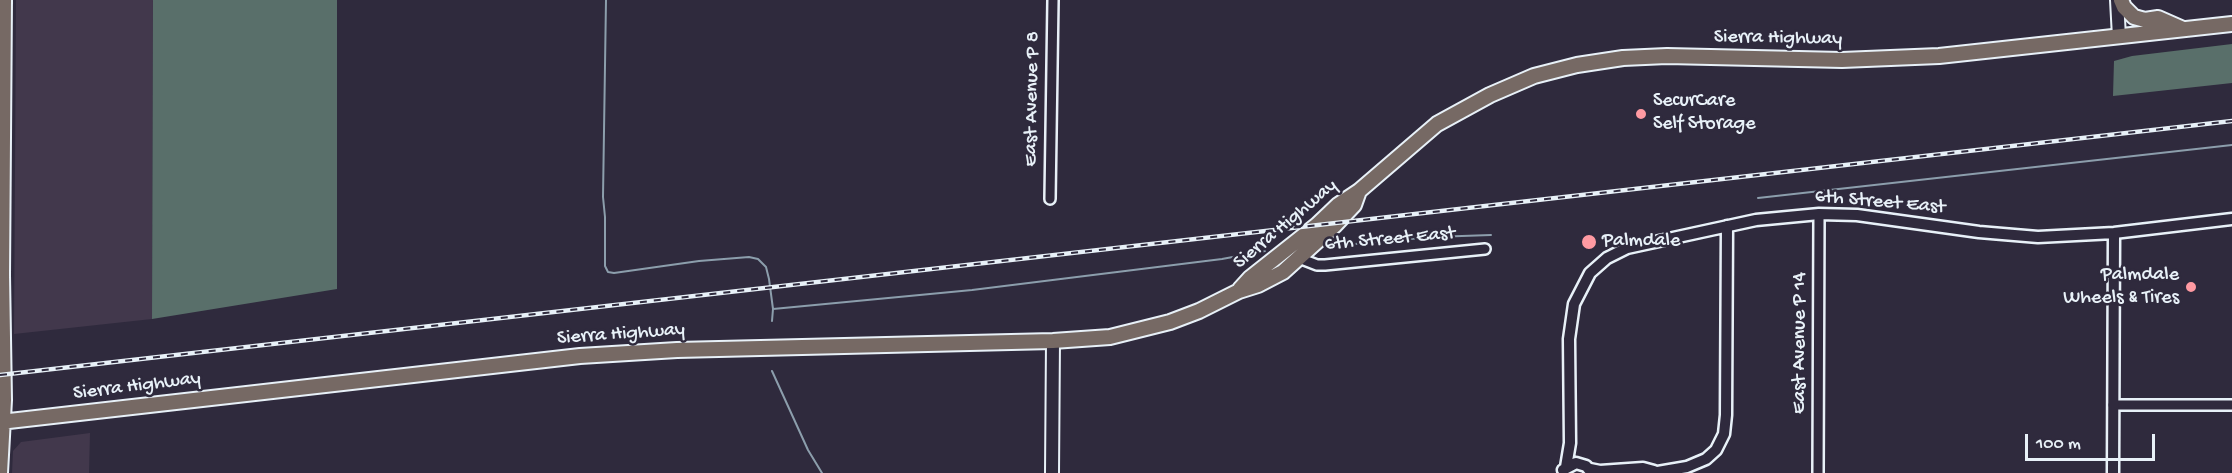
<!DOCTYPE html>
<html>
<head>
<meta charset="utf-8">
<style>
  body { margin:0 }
  #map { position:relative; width:2232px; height:473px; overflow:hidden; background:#2f2a3d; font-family:"Gochi Hand",sans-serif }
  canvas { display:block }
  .scale { position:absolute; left:2025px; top:434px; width:130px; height:27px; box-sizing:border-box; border:3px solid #e8f1f8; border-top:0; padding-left:8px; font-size:18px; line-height:21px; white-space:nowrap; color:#e8f1f8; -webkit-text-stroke:4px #2f2a3d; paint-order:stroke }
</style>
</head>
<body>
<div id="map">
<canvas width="2232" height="473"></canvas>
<div class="scale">100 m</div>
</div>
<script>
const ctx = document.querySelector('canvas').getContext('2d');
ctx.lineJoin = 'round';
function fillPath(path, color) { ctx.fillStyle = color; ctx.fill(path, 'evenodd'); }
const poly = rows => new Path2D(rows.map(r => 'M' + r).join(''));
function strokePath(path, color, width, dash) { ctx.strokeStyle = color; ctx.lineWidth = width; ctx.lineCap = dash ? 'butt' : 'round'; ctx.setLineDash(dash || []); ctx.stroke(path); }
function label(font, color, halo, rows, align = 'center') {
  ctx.font = font + ' "Gochi Hand",sans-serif'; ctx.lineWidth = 5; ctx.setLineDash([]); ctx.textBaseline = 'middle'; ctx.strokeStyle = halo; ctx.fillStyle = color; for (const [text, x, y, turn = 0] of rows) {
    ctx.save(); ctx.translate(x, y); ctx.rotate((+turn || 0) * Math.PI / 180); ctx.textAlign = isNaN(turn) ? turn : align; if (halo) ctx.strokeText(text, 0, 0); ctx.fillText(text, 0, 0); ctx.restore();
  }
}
fillPath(poly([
  [16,0,153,0,152,319,14,334],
  [90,433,89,473,12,473,13,451,21,442]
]), '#42384c');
fillPath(poly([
  [153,0,337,0,337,289,152,319],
  [2232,44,2232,83,2113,96,2114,61,2132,56]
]), '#596f6a');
strokePath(poly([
  [606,0,603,197,605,217,605,266,608,272,614,273,699,261,749,257,758,259,766,267,769,279,773,309,772,321],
  [1758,198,2232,145],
  [1332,246,1433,237,1491,235],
  [773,309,972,290,1222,259,1265,251],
  [772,371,808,450,822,473]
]), '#8c9eac', 2);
const minor = poly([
  [1050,199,1053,0],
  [1299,258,1317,265,1325,265,1485,249],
  [2113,405,2232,405],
  [1818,473,1819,214]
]);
const tertiary = poly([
  [1566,467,1570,443,1569,339,1574,304,1590,273,1607,258,1627,248,1756,220,1819,214,1857,215,1979,232,2038,237,2114,233,2232,219],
  [1590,469,1600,471,1643,468,1654,471],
  [1563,470,1576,463,1586,466,1592,473],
  [1652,473,1687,467,1706,459,1716,450,1724,434,1726,415,1727,226],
  [2113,473,2114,233]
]);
const secondary = poly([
  [2117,0,2119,37],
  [1052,473,1053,341]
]);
const primary = poly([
  [2121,0,2124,7,2134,17,2145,20,2158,18,2183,29],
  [1240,289,1250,278,1317,225,1338,205,1359,191,1437,124,1490,95,1534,76,1577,65,1623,58,1667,56,1842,60,1939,56,2232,24],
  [0,422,580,356,677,350,1053,341,1110,337,1170,322,1199,311,1239,291,1258,285,1283,272,1335,225,1354,205,1359,191],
  [0,473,4,400,2,275,4,0]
]);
strokePath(minor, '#e8f1f8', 14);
strokePath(tertiary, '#e8f1f8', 15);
strokePath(secondary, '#e8f1f8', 16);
strokePath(primary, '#e8f1f8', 18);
strokePath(minor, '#2f2a3d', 9);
strokePath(tertiary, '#2f2a3d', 10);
strokePath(secondary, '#2f2a3d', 12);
strokePath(primary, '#766964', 14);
const rail = poly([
  [0,375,2232,121]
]);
strokePath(rail, '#e8f1f8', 4.5);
strokePath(rail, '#2f2a3d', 2, [7]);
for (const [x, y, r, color] of [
  [1641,114,6,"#ff9aa2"],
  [1589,242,8,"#ff9aa2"],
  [2191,287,6,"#ff9aa2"]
]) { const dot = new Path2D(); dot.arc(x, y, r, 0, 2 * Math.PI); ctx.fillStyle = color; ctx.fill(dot); strokePath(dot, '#2f2a3d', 2); }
label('20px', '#e8f1f8', '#2f2a3d', [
  ["Sierra Highway",1778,39,1],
  ["East Avenue P 8",1033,99,-89],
  ["6th Street East",1880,203,5],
  ["Sierra Highway",1286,225,-40],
  ["6th Street East",1390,240,-5],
  ["Sierra Highway",621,335,-4],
  ["East Avenue P 14",1801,343,-90],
  ["Sierra Highway",137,387,-7]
]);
label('20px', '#e8f1f8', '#2f2a3d', [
  ["SecurCare",1653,102],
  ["Self Storage",1653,125],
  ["Palmdale",1602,242],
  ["Palmdale",2179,276,"right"],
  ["Wheels & Tires",2179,299,"right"]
], 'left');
</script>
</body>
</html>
